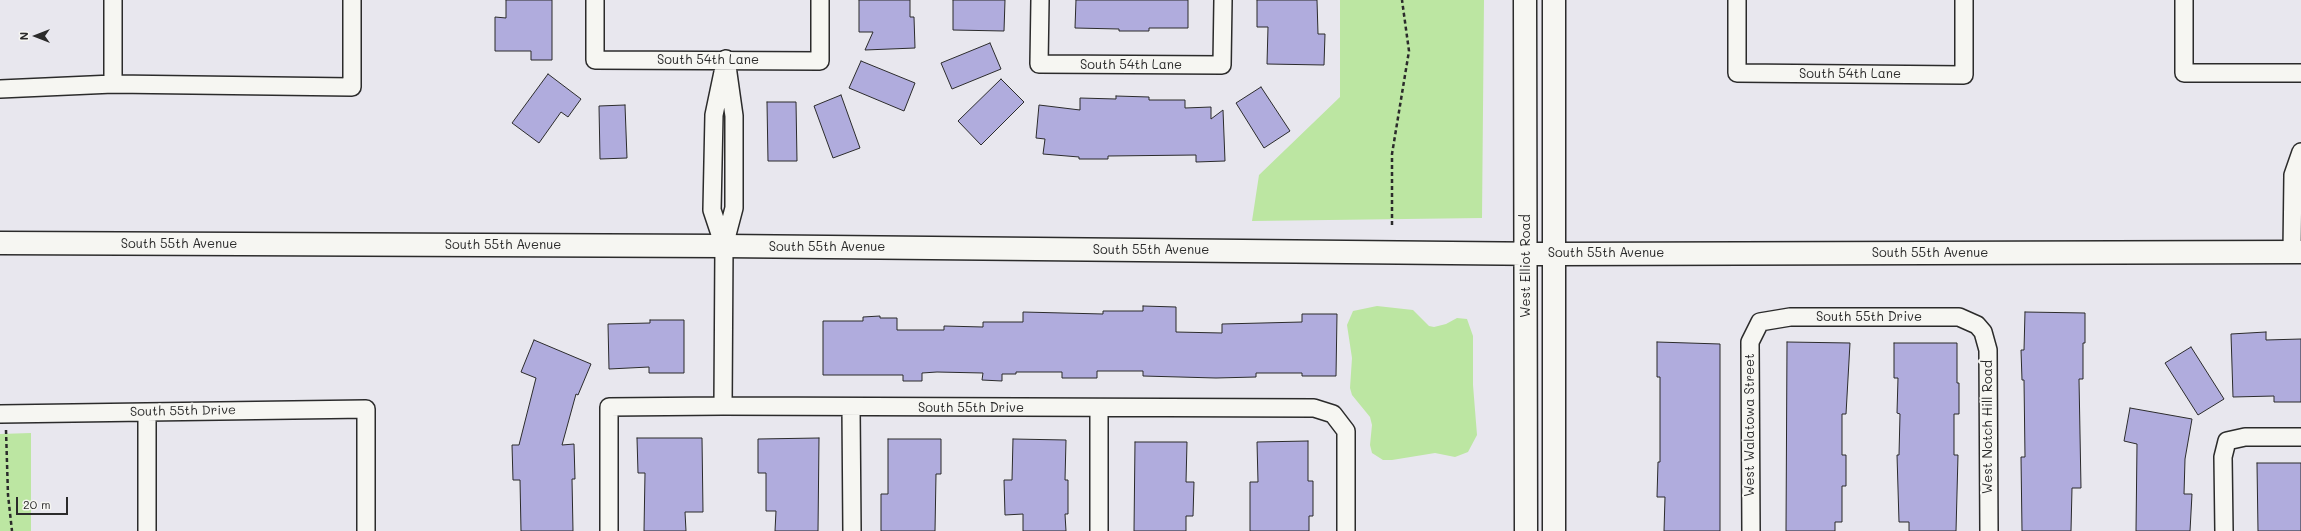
<!DOCTYPE html>
<html>
<head>
<meta charset="utf-8">
<style>
  body { margin:0 }
  #map { position:relative; width:2301px; height:531px; overflow:hidden; background:#e8e7ee; font-family:Mali,sans-serif }
  canvas { display:block }
  .north { position:absolute; left:16px; top:16px; width:40px; height:40px; -webkit-text-stroke:3px #f6f6f2; paint-order:stroke; rotate:270deg; font-size:11px; font-weight:700; line-height:16px; text-align:center; color:#2b2b2b }
  .north::after { content:''; display:block; margin:auto; width:14px; height:18px; background:#2b2b2b; clip-path:polygon(50% 0,100% 100%,50% 72%,0 100%) }
  .scale { position:absolute; left:16px; top:497px; width:52px; height:18px; box-sizing:border-box; border:2px solid #2b2b2b; border-top:0; padding-left:5px; font-size:12px; line-height:14px; white-space:nowrap; color:#2b2b2b; -webkit-text-stroke:3px #f6f6f2; paint-order:stroke }
</style>
</head>
<body>
<div id="map">
<canvas width="2301" height="531"></canvas>
<div class="north">N</div>
<div class="scale">20 m</div>
</div>
<script>
const ctx = document.querySelector('canvas').getContext('2d');
ctx.lineJoin = 'round';
function fillPath(path, color) { ctx.fillStyle = color; ctx.fill(path, 'evenodd'); }
const poly = rows => new Path2D(rows.map(r => 'M' + r).join(''));
function strokePath(path, color, width, dash) { ctx.strokeStyle = color; ctx.lineWidth = width; ctx.lineCap = dash ? 'butt' : 'round'; ctx.setLineDash(dash || []); ctx.stroke(path); }
function label(font, color, halo, rows, align = 'center') {
  ctx.font = font + ' Mali,sans-serif'; ctx.lineWidth = 4; ctx.setLineDash([]); ctx.textBaseline = 'middle'; ctx.strokeStyle = halo; ctx.fillStyle = color; for (const [text, x, y, turn = 0] of rows) {
    ctx.save(); ctx.translate(x, y); ctx.rotate((+turn || 0) * Math.PI / 180); ctx.textAlign = isNaN(turn) ? turn : align; if (halo) ctx.strokeText(text, 0, 0); ctx.fillText(text, 0, 0); ctx.restore();
  }
}
fillPath(poly([
  [1340,0,1484,0,1482,218,1252,221,1259,175,1340,97],
  [1377,306,1413,310,1429,326,1434,327,1446,324,1457,318,1467,319,1473,336,1473,385,1477,435,1468,452,1455,457,1435,453,1392,460,1383,460,1372,453,1370,445,1372,425,1370,417,1352,395,1350,388,1352,358,1347,325,1353,311],
  [31,433,31,531,0,531,0,434]
]), '#bce6a2');
const building = poly([
  [506,0,552,0,552,60,531,60,531,51,495,51,495,17,506,18,506,0],
  [859,0,910,0,910,17,914,17,915,48,865,50,873,32,859,32,859,0],
  [953,0,1005,0,1004,31,953,30,953,0],
  [1076,0,1188,0,1188,28,1149,28,1149,31,1119,31,1119,29,1075,28,1076,0],
  [1257,0,1317,0,1318,34,1325,34,1324,65,1267,64,1268,27,1257,27,1257,0],
  [990,43,1001,69,952,89,941,63,990,43],
  [861,61,915,83,904,111,849,88,861,61],
  [548,74,581,99,568,117,561,112,539,143,512,123,548,74],
  [1001,79,1024,102,981,145,958,121,1001,79],
  [1261,87,1290,131,1264,148,1236,103,1261,87],
  [841,95,860,148,833,158,814,106,841,95],
  [1116,96,1149,97,1149,100,1185,100,1185,108,1211,107,1211,119,1223,110,1225,161,1196,162,1196,155,1108,156,1108,159,1079,159,1079,157,1043,154,1045,139,1036,138,1039,105,1080,110,1080,98,1116,99,1116,96],
  [767,102,796,102,797,161,768,161,767,102],
  [625,105,627,158,600,159,599,106,625,105],
  [1143,306,1176,307,1176,332,1222,333,1222,324,1302,322,1302,314,1337,314,1336,376,1302,376,1302,373,1256,373,1256,377,1216,378,1143,376,1143,371,1097,371,1097,378,1062,378,1062,372,1016,372,1016,374,1002,374,1002,381,982,380,983,373,937,372,922,373,922,381,903,381,903,375,823,375,823,321,863,321,863,317,880,316,880,318,897,318,897,330,944,330,944,326,983,327,983,322,1023,322,1023,312,1103,314,1103,311,1143,311,1143,306],
  [2025,312,2085,313,2085,343,2083,343,2083,379,2079,379,2081,488,2072,488,2071,531,2022,531,2021,457,2025,457,2024,380,2022,380,2021,350,2024,350,2025,312],
  [650,320,684,320,684,373,649,373,649,367,609,369,608,324,650,323,650,320],
  [2266,332,2266,340,2301,339,2301,402,2274,402,2274,396,2233,397,2231,334,2266,332],
  [534,340,591,364,578,395,576,394,562,445,574,444,575,479,572,479,573,531,521,531,520,480,513,480,512,445,519,445,536,378,521,372,534,340],
  [1657,342,1720,344,1720,531,1664,531,1665,497,1657,497,1658,462,1660,462,1660,377,1657,377,1657,342],
  [1787,342,1850,343,1846,414,1842,414,1842,455,1846,455,1846,486,1842,486,1842,522,1835,522,1835,531,1786,531,1787,342],
  [1894,343,1957,343,1957,383,1959,383,1959,414,1954,414,1954,455,1958,455,1956,531,1909,531,1909,522,1899,522,1897,455,1899,455,1900,414,1897,413,1898,378,1894,378,1894,343],
  [2191,347,2224,399,2198,415,2165,363,2191,347],
  [2130,408,2192,419,2185,459,2184,494,2192,494,2190,531,2136,531,2137,444,2124,441,2130,408],
  [637,438,702,438,703,512,685,512,686,531,644,531,645,473,638,473,637,438],
  [819,438,818,531,775,531,776,511,766,511,766,473,758,473,758,439,819,438],
  [888,439,941,439,941,474,936,474,935,531,881,531,881,494,888,494,888,439],
  [1013,439,1066,440,1065,480,1068,480,1068,514,1065,514,1066,531,1023,531,1023,514,1005,515,1004,480,1012,480,1013,439],
  [1308,441,1308,481,1313,481,1313,516,1309,516,1309,531,1250,531,1250,482,1258,482,1257,442,1308,441],
  [1135,442,1187,442,1186,482,1194,482,1193,516,1186,516,1186,531,1134,531,1135,442],
  [2257,463,2301,463,2301,531,2258,531,2257,463]
]);
fillPath(building, '#b0acdd');
strokePath(building, '#2b2b2b', 1);
const street = poly([
  [113,0,113,84],
  [595,0,595,60,820,61,820,0],
  [1040,0,1039,64,1222,65,1223,0],
  [1737,0,1737,73,1964,75,1964,0],
  [2184,0,2184,73,2301,73],
  [723,72,714,115,712,210,724,246],
  [0,89,113,84,352,87,352,0],
  [2292,252,2293,175,2301,152],
  [723,406,724,246,734,208,734,116,726,59],
  [851,407,852,531],
  [1099,408,1099,531],
  [147,412,147,531],
  [0,414,366,409,366,531],
  [609,531,609,407,723,406,1314,408,1333,414,1346,431,1346,531],
  [1751,531,1750,342,1760,322,1790,317,1959,317,1977,325,1983,332,1988,350,1989,531],
  [2224,531,2223,457,2227,441,2245,437,2301,437]
]);
const secondary = poly([
  [1525,0,1526,531],
  [0,243,724,246,1554,254,2301,252],
  [1554,531,1554,0]
]);
strokePath(street, '#2b2b2b', 20);
strokePath(secondary, '#2b2b2b', 25);
strokePath(poly([
  [1392,225,1392,154,1409,51,1402,0],
  [6,430,8,495,12,531]
]), '#2b2b2b', 2.5, [4, 3]);
strokePath(street, '#f6f6f2', 17);
strokePath(secondary, '#f6f6f2', 22);
label('13px', '#2b2b2b', '#f6f6f2', [
  ["South 54th Lane",708,60],
  ["South 54th Lane",1131,65],
  ["South 54th Lane",1850,74],
  ["South 55th Avenue",179,244],
  ["South 55th Avenue",503,245],
  ["South 55th Avenue",827,247],
  ["South 55th Avenue",1151,250],
  ["South 55th Avenue",1606,253],
  ["South 55th Avenue",1930,253],
  ["West Elliot Road",1526,266,-90],
  ["South 55th Drive",1869,317],
  ["South 55th Drive",971,408],
  ["South 55th Drive",183,411,-1],
  ["West Walatowa Street",1750,425,-90],
  ["West Notch Hill Road",1988,427,-90]
]);
</script>
</body>
</html>
